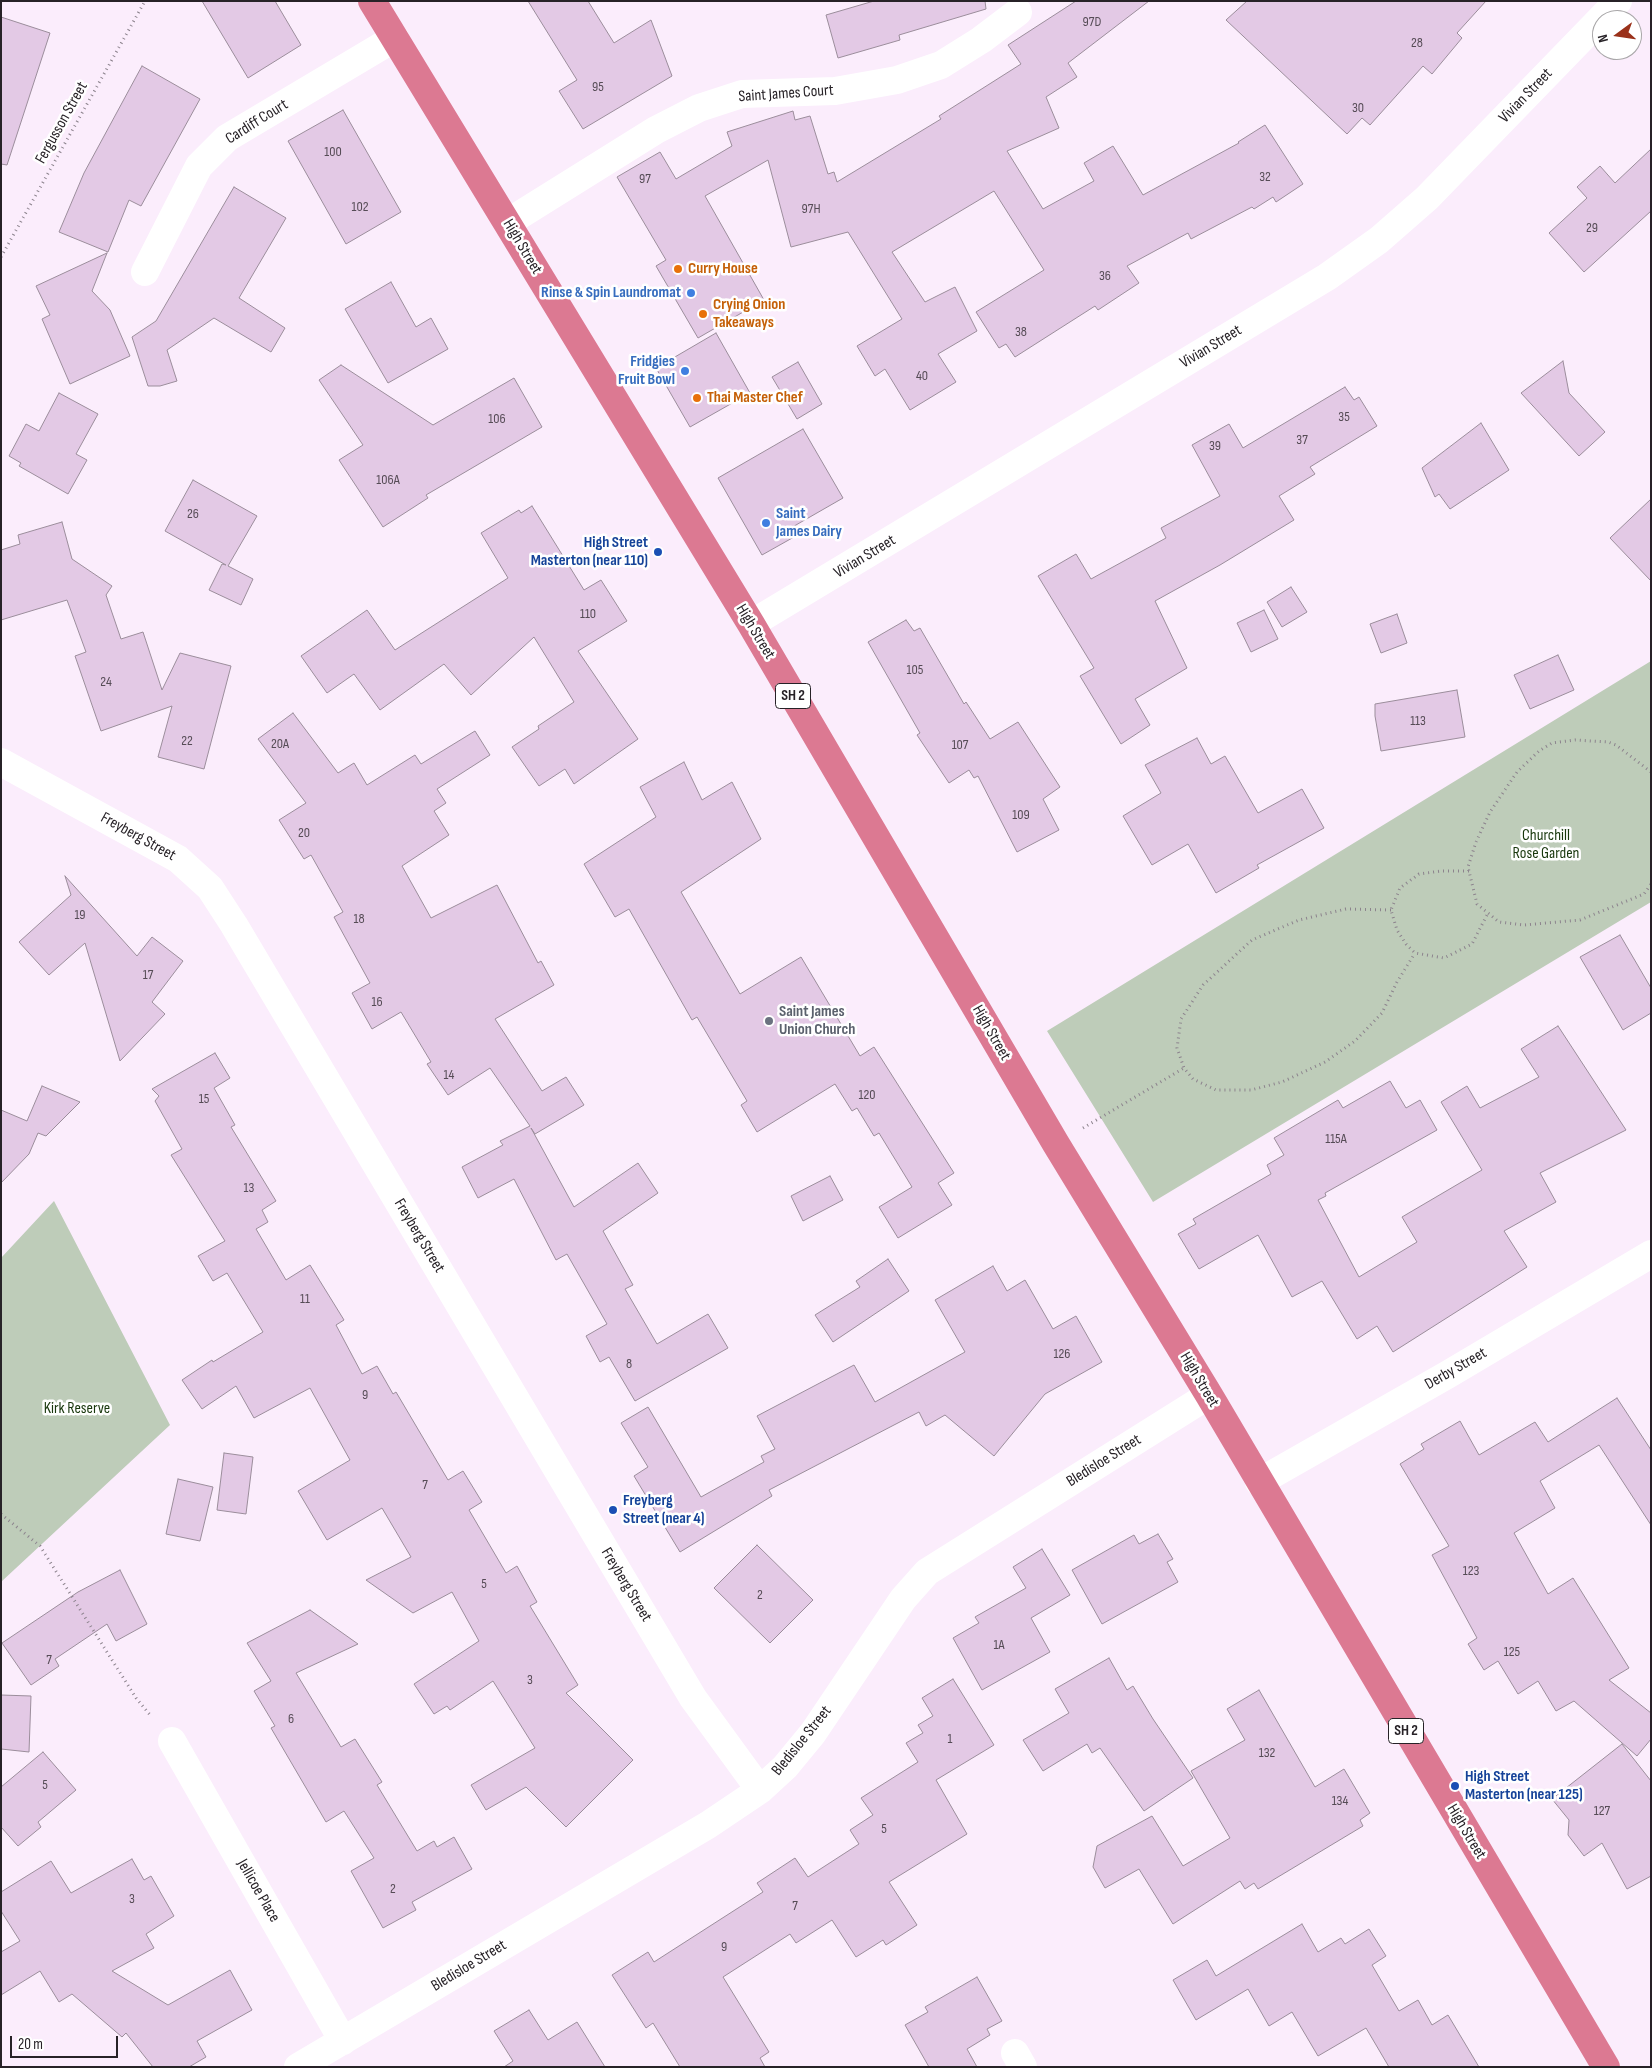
<!DOCTYPE html>
<html>
<head>
<meta charset="utf-8">
<style>
  body { margin:0 }
  #map { position:relative; width:1652px; height:2068px; overflow:hidden; background:#fbedfc; font-family:"Sofia Sans Condensed",sans-serif }
  canvas { display:block }
  .frame { position:absolute; inset:0; border:2px solid #272227; pointer-events:none }
  .north { position:absolute; left:1592px; top:10px; width:50px; height:50px; box-sizing:border-box; background:#fff; border:1px solid #a9a7a9; border-radius:50%; rotate:256deg; font-size:14px; font-weight:700; line-height:20px; text-align:center; color:#272227 }
  .north::after { content:''; display:block; margin:auto; width:18px; height:22px; background:#9a311a; clip-path:polygon(50% 0,100% 100%,50% 72%,0 100%) }
  .scale { position:absolute; left:10px; top:2036px; width:108px; height:22px; box-sizing:border-box; border:2px solid #272227; border-top:0; padding-left:6px; font-size:15px; line-height:18px; white-space:nowrap; color:#272227; -webkit-text-stroke:4px #fff; paint-order:stroke }
</style>
</head>
<body>
<div id="map">
<canvas width="1652" height="2068"></canvas>
<div class="frame"></div>
<div class="north">N</div>
<div class="scale">20 m</div>
</div>
<script>
const ctx = document.querySelector('canvas').getContext('2d');
ctx.lineJoin = 'round';
function fillPath(path, color) { ctx.fillStyle = color; ctx.fill(path, 'evenodd'); }
const poly = rows => new Path2D(rows.map(r => 'M' + r).join(''));
function strokePath(path, color, width, dash) { ctx.strokeStyle = color; ctx.lineWidth = width; ctx.lineCap = dash ? 'butt' : 'round'; ctx.setLineDash(dash || []); ctx.stroke(path); }
function label(font, color, halo, rows, align = 'center') {
  ctx.font = font + ' "Sofia Sans Condensed",sans-serif'; ctx.lineWidth = 5; ctx.setLineDash([]); ctx.textBaseline = 'middle'; ctx.strokeStyle = halo; ctx.fillStyle = color; for (const [text, x, y, turn = 0] of rows) {
    ctx.save(); ctx.translate(x, y); ctx.rotate((+turn || 0) * Math.PI / 180); ctx.textAlign = isNaN(turn) ? turn : align; if (halo) ctx.strokeText(text, 0, 0); ctx.fillText(text, 0, 0); ctx.restore();
  }
}
fillPath(poly([
  [1651,661,1651,902,1153,1202,1047,1031],
  [54,1201,170,1425,1,1582,1,1258]
]), '#beccb9');
const building = poly([
  [202,1,275,1,301,45,248,78,202,1],
  [528,1,588,1,614,43,651,20,672,76,583,129,559,91,577,80,528,1],
  [874,1,985,1,986,9,899,35,900,40,838,58,826,15,874,1],
  [1076,1,1149,1,1068,63,1077,77,1046,97,1059,128,1007,151,1043,209,1094,181,1084,163,1113,146,1143,195,1239,143,1238,142,1265,125,1303,184,1276,202,1273,197,1254,209,1252,207,1191,239,1188,233,1127,266,1139,283,1098,310,1095,306,1015,357,1006,344,999,348,976,312,1044,270,994,191,892,252,925,302,955,287,977,331,938,354,956,382,910,410,885,369,875,376,857,346,902,319,848,232,791,247,768,160,705,196,764,300,698,338,656,266,666,260,617,177,660,152,676,179,732,146,727,132,793,111,795,120,810,116,828,174,834,172,837,182,941,119,939,116,1021,64,1008,45,1076,1],
  [1247,1,1486,1,1457,33,1462,38,1432,74,1423,66,1370,125,1362,118,1347,134,1226,20,1247,1],
  [1,17,50,33,7,165,1,164,1,17],
  [142,66,200,99,141,206,129,200,108,252,59,232,84,173,142,66],
  [343,110,401,212,346,244,288,141,343,110],
  [1651,149,1651,211,1584,272,1549,233,1587,198,1577,187,1600,166,1615,183,1651,149],
  [234,187,286,218,239,298,285,328,271,352,214,318,167,350,177,381,160,386,148,386,132,337,156,321,234,187],
  [107,253,92,291,110,310,130,356,70,384,42,319,50,315,36,286,107,253],
  [391,282,416,327,431,318,448,349,388,383,345,309,391,282],
  [716,333,750,393,690,427,656,368,716,333],
  [1563,361,1569,393,1605,432,1579,456,1521,393,1563,361],
  [798,362,822,404,797,419,772,377,798,362],
  [341,365,433,425,514,378,542,427,426,495,428,498,383,527,339,460,363,445,319,380,341,365],
  [1345,387,1354,400,1359,397,1377,426,1310,467,1315,474,1279,496,1294,520,1220,565,1155,601,1187,668,1135,699,1150,725,1121,744,1080,676,1094,668,1038,576,1076,554,1091,579,1166,538,1161,528,1220,496,1192,445,1229,424,1243,448,1345,387],
  [59,393,98,414,76,454,87,460,68,494,19,466,21,463,9,456,26,424,39,431,59,393],
  [1481,423,1509,470,1450,509,1439,494,1435,497,1422,468,1481,423],
  [803,429,843,498,789,529,794,537,762,555,718,478,803,429],
  [193,480,257,516,228,566,253,579,241,605,209,590,222,564,226,565,165,531,193,480],
  [1651,499,1651,581,1610,538,1651,499],
  [532,506,584,590,601,580,627,621,578,651,638,739,574,784,565,769,539,786,512,747,539,729,538,726,574,702,534,637,471,695,444,664,380,710,354,674,327,693,301,656,367,610,395,650,508,578,481,533,519,510,521,513,532,506],
  [62,522,72,559,112,586,106,595,121,639,143,632,162,690,180,653,231,666,204,769,158,757,172,706,101,731,75,656,86,652,67,600,1,620,1,550,20,544,18,535,62,522],
  [1291,587,1307,612,1282,627,1267,602,1291,587],
  [1264,610,1278,639,1251,652,1237,623,1264,610],
  [1397,614,1407,643,1381,653,1370,624,1397,614],
  [906,620,914,631,920,628,964,704,966,702,990,739,1018,722,1060,787,1043,799,1059,830,1017,852,978,776,974,778,969,770,949,783,917,735,920,733,868,642,906,620],
  [1558,655,1574,690,1530,709,1514,675,1558,655],
  [1457,690,1465,737,1381,751,1375,716,1375,704,1457,690],
  [293,713,338,773,354,763,367,785,415,755,421,764,475,731,490,755,437,789,446,803,434,811,449,835,402,866,431,918,497,885,538,963,541,961,554,985,495,1019,542,1091,566,1077,584,1105,535,1134,531,1128,574,1207,638,1163,658,1193,603,1231,633,1285,625,1289,657,1344,708,1314,728,1348,635,1401,609,1357,600,1362,586,1336,607,1324,567,1254,556,1260,514,1179,478,1198,462,1167,503,1145,500,1141,530,1126,490,1068,448,1095,427,1064,431,1062,401,1012,372,1029,352,993,370,983,334,917,343,912,311,855,304,859,279,820,306,803,258,739,293,713],
  [1197,738,1211,764,1225,756,1258,813,1302,789,1324,828,1257,865,1259,868,1216,893,1188,844,1152,865,1123,816,1161,793,1145,765,1197,738],
  [684,762,702,800,732,782,761,839,681,892,740,994,801,957,860,1056,874,1047,954,1173,938,1183,952,1205,898,1238,879,1207,912,1187,879,1133,874,1136,857,1108,852,1111,835,1084,757,1132,741,1105,747,1101,697,1017,692,1020,629,909,615,917,584,864,656,817,640,787,684,762],
  [65,876,137,956,152,937,183,961,152,1002,165,1014,120,1061,85,943,49,975,19,942,71,895,65,876],
  [1620,935,1651,988,1651,1013,1623,1030,1580,957,1620,935],
  [1558,1026,1626,1130,1540,1173,1556,1202,1504,1231,1527,1267,1393,1352,1377,1326,1357,1339,1322,1281,1292,1297,1258,1235,1199,1269,1178,1234,1196,1224,1193,1219,1271,1174,1267,1165,1284,1155,1274,1138,1338,1100,1343,1108,1390,1081,1406,1108,1420,1100,1437,1130,1325,1193,1326,1196,1318,1200,1359,1277,1417,1242,1402,1217,1482,1170,1441,1102,1467,1086,1480,1108,1539,1077,1521,1049,1558,1026],
  [215,1053,230,1078,214,1088,235,1125,231,1127,276,1201,262,1210,268,1222,256,1229,286,1280,310,1265,344,1320,336,1325,362,1374,377,1366,393,1394,396,1392,448,1480,463,1471,482,1502,469,1510,506,1573,517,1566,537,1602,530,1606,578,1685,566,1693,633,1760,566,1827,526,1787,486,1810,471,1785,535,1748,493,1681,450,1710,447,1706,434,1714,414,1684,479,1641,452,1592,413,1613,366,1580,411,1557,382,1508,327,1540,298,1491,350,1460,310,1388,254,1418,236,1386,202,1409,182,1380,212,1360,213,1362,263,1332,227,1273,213,1281,198,1256,225,1241,171,1155,182,1149,155,1101,159,1096,152,1089,215,1053],
  [42,1086,80,1102,46,1136,38,1133,29,1154,1,1183,1,1110,27,1121,42,1086],
  [830,1176,843,1200,803,1221,791,1196,830,1176],
  [888,1259,909,1291,833,1342,815,1315,860,1287,856,1281,888,1259],
  [993,1266,1007,1291,1025,1280,1053,1329,1076,1316,1102,1362,1045,1394,994,1456,945,1415,926,1426,919,1412,769,1490,772,1496,680,1552,634,1476,648,1467,621,1423,648,1407,701,1497,764,1462,761,1456,775,1449,757,1416,854,1365,875,1402,965,1352,935,1300,993,1266],
  [1617,1398,1651,1450,1651,1525,1599,1445,1540,1481,1555,1508,1514,1533,1548,1594,1573,1578,1629,1668,1609,1680,1651,1713,1651,1739,1637,1756,1574,1701,1556,1711,1538,1681,1518,1694,1498,1661,1484,1670,1468,1644,1477,1638,1432,1555,1449,1546,1400,1464,1424,1449,1421,1444,1460,1421,1479,1455,1535,1422,1548,1442,1617,1398],
  [224,1453,253,1457,246,1514,217,1510,224,1453],
  [178,1479,213,1487,200,1541,166,1534,178,1479],
  [1158,1534,1173,1559,1167,1562,1178,1582,1102,1624,1072,1570,1134,1535,1139,1544,1158,1534],
  [757,1545,813,1600,770,1643,714,1588,757,1545],
  [1042,1549,1070,1595,1031,1618,1050,1652,982,1690,953,1638,979,1623,975,1617,1026,1588,1013,1567,1042,1549],
  [120,1570,147,1624,116,1641,107,1624,55,1659,59,1666,31,1685,2,1643,78,1592,120,1570],
  [310,1610,358,1644,296,1673,341,1747,355,1739,382,1782,377,1785,417,1851,434,1841,437,1847,454,1837,472,1869,412,1902,416,1910,383,1928,351,1871,374,1858,344,1811,326,1822,271,1728,275,1726,254,1691,271,1681,247,1643,310,1610],
  [1109,1658,1127,1690,1133,1686,1153,1719,1193,1778,1144,1811,1100,1748,1092,1753,1087,1744,1043,1771,1023,1740,1069,1713,1055,1689,1109,1658],
  [953,1679,994,1745,936,1780,967,1834,889,1882,917,1925,886,1945,883,1940,856,1957,832,1920,796,1943,790,1934,723,1977,769,2052,760,2058,765,2067,680,2067,653,2023,646,2028,612,1975,648,1952,654,1962,763,1892,757,1883,795,1858,808,1877,859,1844,850,1830,873,1815,861,1798,918,1762,906,1743,923,1733,918,1725,933,1716,922,1698,953,1679],
  [1259,1690,1315,1787,1344,1769,1370,1813,1360,1820,1363,1826,1258,1889,1254,1883,1245,1889,1240,1881,1173,1924,1139,1869,1105,1888,1093,1867,1097,1846,1152,1816,1183,1866,1230,1838,1191,1771,1245,1740,1227,1709,1259,1690],
  [1,1695,31,1696,29,1752,1,1749,1,1695],
  [1622,1744,1651,1781,1651,1876,1627,1889,1602,1843,1584,1856,1568,1835,1569,1820,1552,1799,1622,1744],
  [43,1752,76,1790,38,1822,41,1827,18,1846,1,1827,1,1787,43,1752],
  [132,1859,144,1880,151,1876,174,1916,146,1934,154,1948,112,1971,168,2005,230,1970,252,2010,197,2041,206,2057,189,2067,153,2067,126,2033,122,2037,72,1994,59,2002,40,1971,1,1995,1,1952,20,1941,1,1911,1,1892,51,1861,71,1893,132,1859],
  [1302,1924,1318,1952,1341,1938,1345,1944,1369,1929,1386,1956,1372,1965,1399,2011,1418,2000,1432,2025,1448,2015,1479,2067,1389,2067,1366,2028,1318,2056,1292,2012,1269,2026,1248,1989,1196,2020,1173,1980,1207,1960,1216,1976,1302,1924],
  [977,1977,1002,2021,987,2029,990,2035,967,2049,977,2067,929,2067,905,2025,928,2012,925,2007,977,1977],
  [529,2010,548,2040,577,2022,605,2067,504,2067,513,2061,494,2031,529,2010]
]);
fillPath(building, '#e3c9e5');
strokePath(building, '#9b8d9b', 1);
strokePath(poly([
  [1,257,145,1],
  [1651,772,1616,745,1608,742,1575,740,1552,743,1539,751,1517,772,1490,812,1476,842,1468,867,1477,904,1499,922,1524,925,1580,920,1644,894,1651,884],
  [1469,871,1441,871,1419,874,1400,888,1391,910,1397,930,1406,944,1415,953,1444,958,1472,944,1488,913],
  [1391,910,1346,909,1299,920,1252,940,1203,985,1181,1019,1177,1048,1184,1068,1193,1079,1216,1090,1251,1090,1282,1082,1325,1062,1355,1041,1382,1013,1397,982,1415,953],
  [1083,1128,1184,1068],
  [1,1514,40,1546,136,1698,151,1716]
]), '#8c838d', 3, [1, 4]);
strokePath(poly([
  [507,223,656,130,699,108,742,94,835,91,897,80,941,65,981,40,1018,12],
  [145,272,199,166,227,138,395,38],
  [751,624,1327,277,1379,240,1427,198,1618,1],
  [1,762,178,859,210,888,234,925,693,1698,760,1790],
  [1259,1482,1447,1375,1651,1254],
  [172,1741,343,2041],
  [1015,2053,1023,2067],
  [298,2067,708,1825,760,1790,785,1767,813,1733,903,1599,927,1572,1209,1395]
]), '#fff', 28);
strokePath(poly([
  [372,1,751,624,1056,1144,1209,1395,1606,2067]
]), '#dc7992', 28);
for (const [x, y, r, color] of [
  [678,269,5,"#e8710a"],
  [691,293,5,"#3f7fe0"],
  [703,314,5,"#e8710a"],
  [685,371,5,"#3f7fe0"],
  [697,398,5,"#e8710a"],
  [766,523,5,"#3f7fe0"],
  [658,552,5,"#1a4fb4"],
  [769,1021,5,"#6b7280"],
  [613,1510,5,"#1a4fb4"],
  [1455,1786,5,"#1a4fb4"]
]) { const dot = new Path2D(); dot.arc(x, y, r, 0, 2 * Math.PI); ctx.fillStyle = color; ctx.fill(dot); strokePath(dot, '#fff', 2); }
label('14px', '#564c56', null, [
  ["97D",1092,22],
  ["28",1417,43],
  ["95",598,87],
  ["30",1358,108],
  ["100",333,152],
  ["32",1265,177],
  ["97",645,179],
  ["102",360,207],
  ["97H",811,209],
  ["29",1592,228],
  ["36",1105,276],
  ["38",1021,332],
  ["40",922,376],
  ["35",1344,417],
  ["106",497,419],
  ["37",1302,440],
  ["39",1215,446],
  ["106A",388,480],
  ["26",193,514],
  ["110",588,614],
  ["105",915,670],
  ["24",106,682],
  ["113",1418,721],
  ["22",187,741],
  ["20A",280,744],
  ["107",960,745],
  ["109",1021,815],
  ["20",304,833],
  ["19",80,915],
  ["18",359,919],
  ["17",148,975],
  ["16",377,1002],
  ["14",449,1075],
  ["120",867,1095],
  ["15",204,1099],
  ["115A",1336,1139],
  ["13",249,1188],
  ["11",305,1299],
  ["126",1062,1354],
  ["8",629,1364],
  ["9",365,1395],
  ["7",425,1485],
  ["123",1471,1571],
  ["5",484,1584],
  ["2",760,1595],
  ["1A",999,1645],
  ["125",1512,1652],
  ["7",49,1660],
  ["3",530,1680],
  ["6",291,1719],
  ["1",950,1739],
  ["132",1267,1753],
  ["5",45,1785],
  ["134",1340,1801],
  ["127",1602,1811],
  ["5",884,1829],
  ["2",393,1889],
  ["3",132,1899],
  ["7",795,1906],
  ["9",724,1947]
]);
for (const [x, y, w] of [
  [793,696,35],
  [1406,1731,35]
]) { const box = new Path2D(); box.roundRect(x - w / 2, y - 12.5, w, 25, 4); ctx.fillStyle = '#fff'; ctx.fill(box); strokePath(box, '#272227', 1); }
label('bold 15px', '#272227', null, [
  ["SH 2",793,696],
  ["SH 2",1406,1731]
]);
label('16px', '#272227', '#fff', [
  ["Saint James Court",786,94,-4],
  ["Vivian Street",1526,96,-46],
  ["Cardiff Court",257,122,-32],
  ["Fergusson Street",62,123,-61],
  ["High Street",522,247,59],
  ["Vivian Street",1211,347,-31],
  ["Vivian Street",865,557,-31],
  ["High Street",755,632,59],
  ["Freyberg Street",138,837,29],
  ["High Street",991,1033,60],
  ["Freyberg Street",419,1236,59],
  ["Derby Street",1456,1369,-30],
  ["High Street",1199,1380,59],
  ["Bledisloe Street",1104,1461,-32],
  ["Freyberg Street",626,1585,59],
  ["Bledisloe Street",802,1741,-51],
  ["High Street",1466,1832,59],
  ["Jellicoe Place",258,1891,60],
  ["Bledisloe Street",469,1966,-31]
]);
label('bold 16px', '#c56008', '#fff', [
  ["Curry House",688,269],
  ["Crying Onion",713,305],
  ["Takeaways",713,323],
  ["Thai Master Chef",707,398]
], 'left');
label('bold 16px', '#366cbe', '#fff', [
  ["Rinse & Spin Laundromat",681,293],
  ["Fridgies",675,362],
  ["Fruit Bowl",675,380],
  ["Saint",776,514,"left"],
  ["James Dairy",776,532,"left"]
], 'right');
label('bold 16px', '#164399', '#fff', [
  ["High Street",648,543,"right"],
  ["Masterton (near 110)",648,561,"right"],
  ["Freyberg",623,1501],
  ["Street (near 4)",623,1519],
  ["High Street",1465,1777],
  ["Masterton (near 125)",1465,1795]
], 'left');
label('16px', '#18370c', '#fff', [
  ["Churchill",1546,836],
  ["Rose Garden",1546,854],
  ["Kirk Reserve",77,1409]
]);
label('bold 16px', '#5b616d', '#fff', [
  ["Saint James",779,1012],
  ["Union Church",779,1030]
], 'left');
</script>
</body>
</html>
